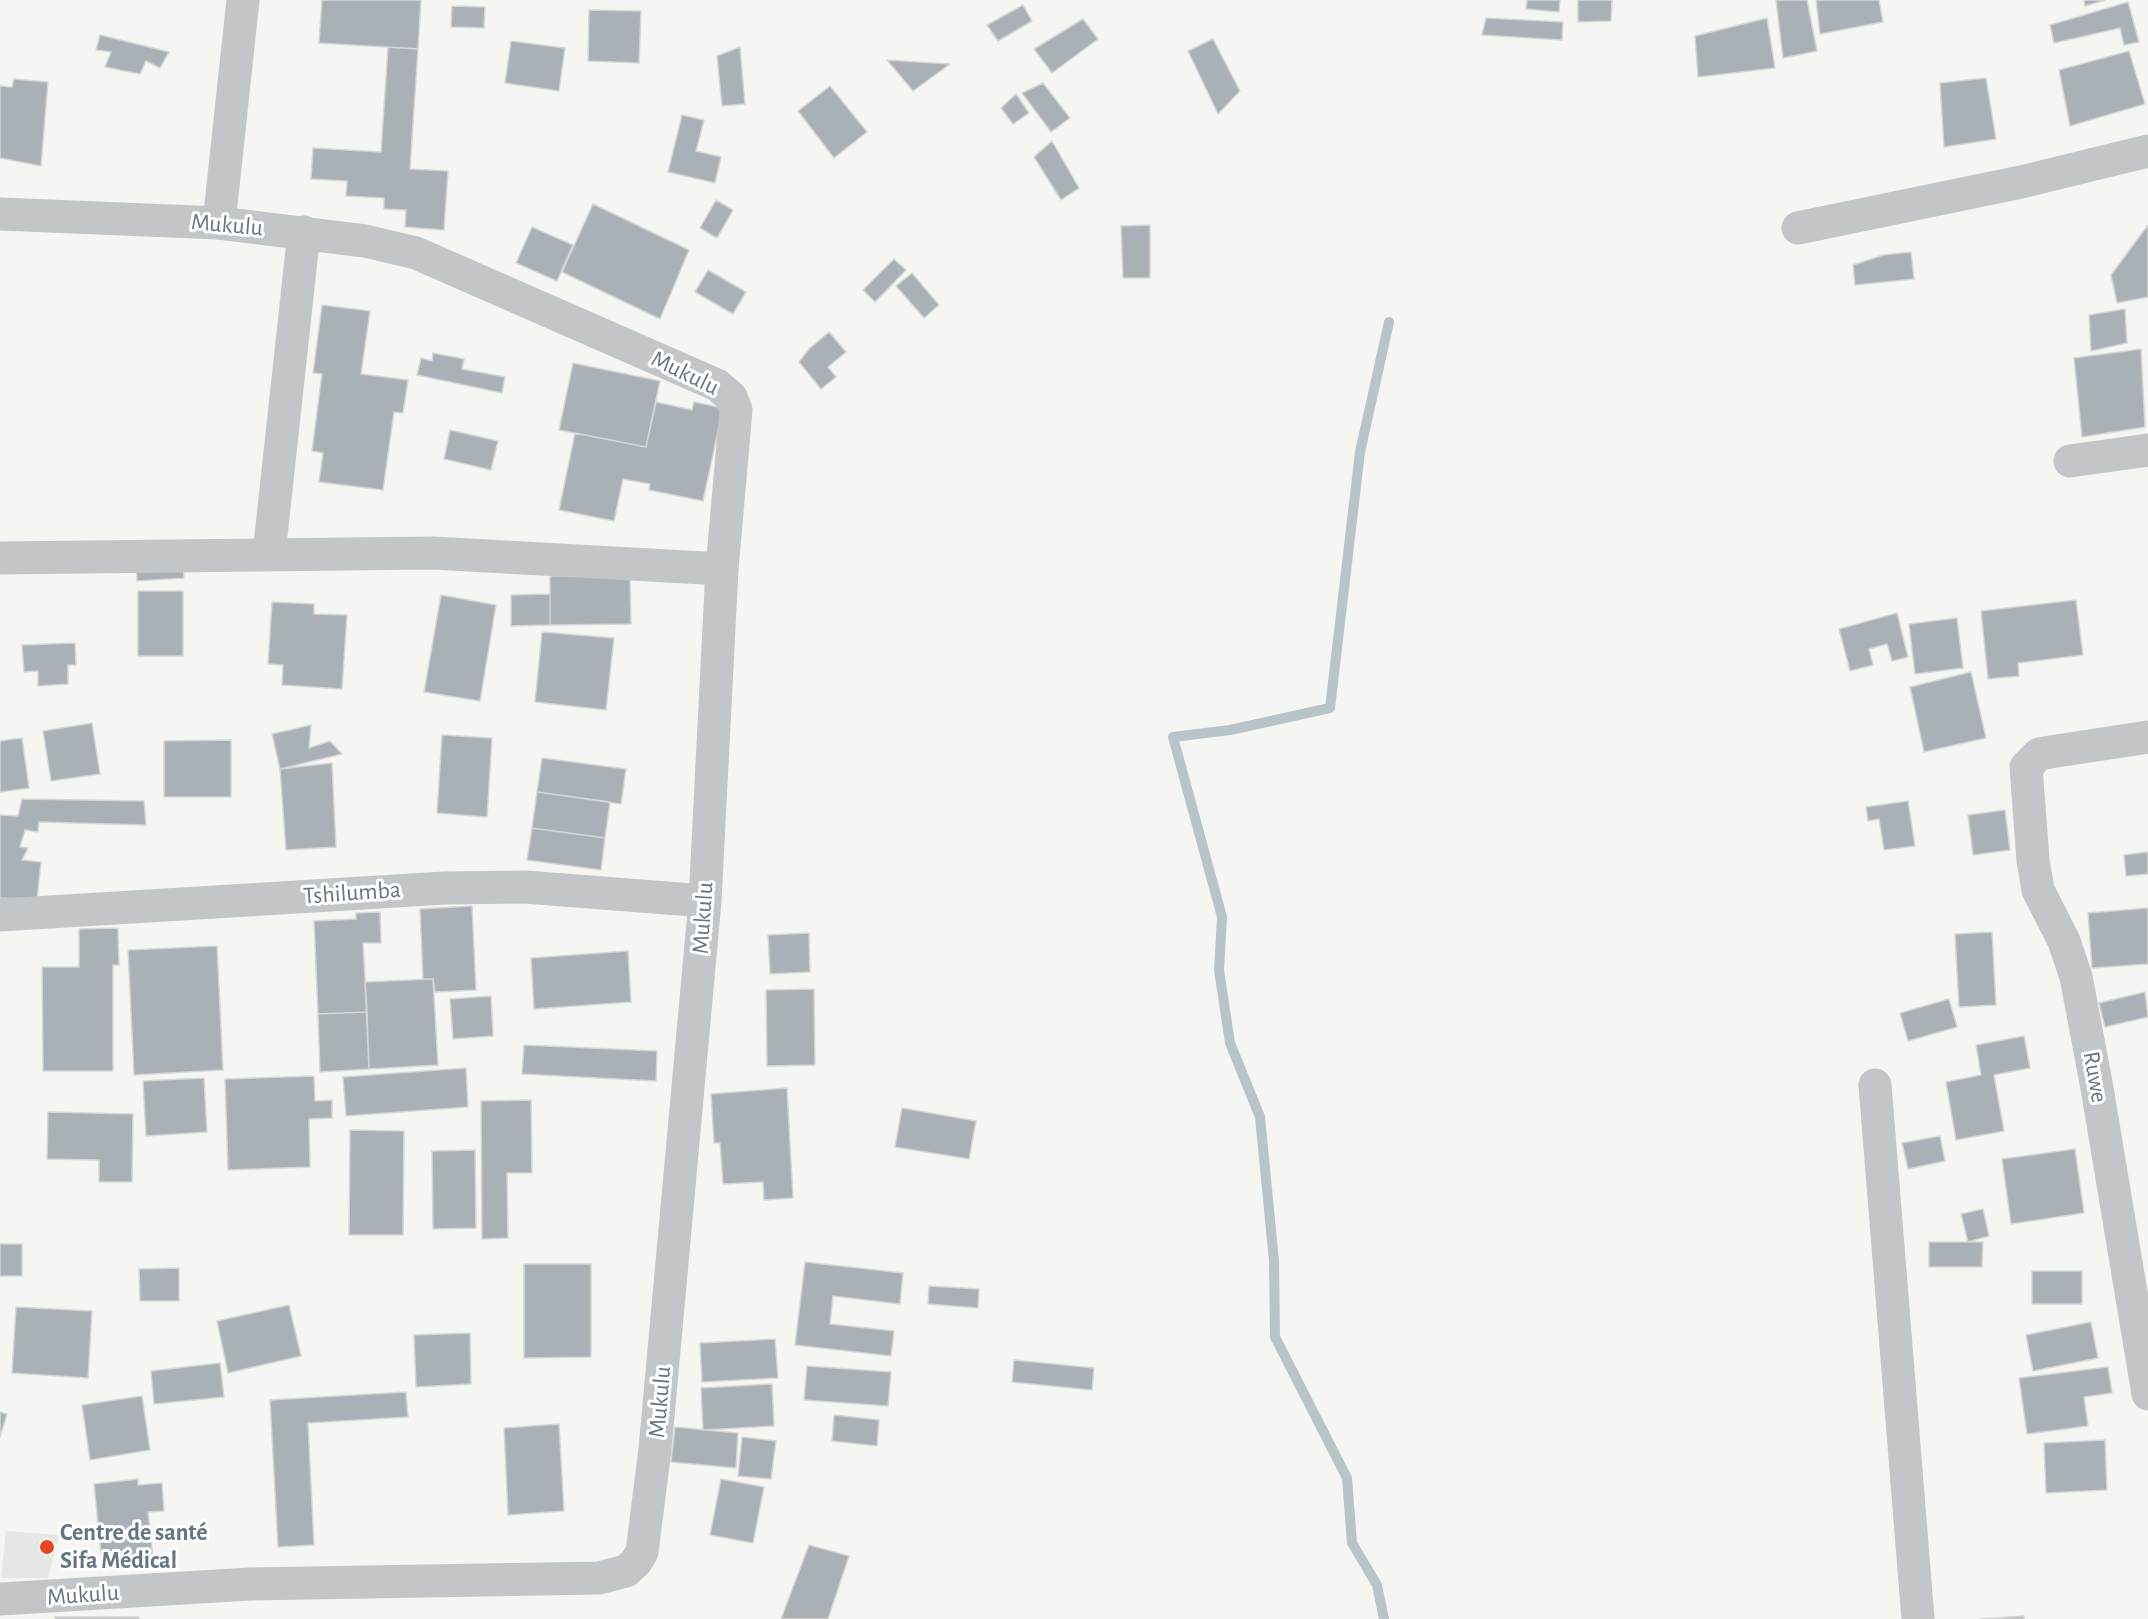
<!DOCTYPE html>
<html>
<head>
<meta charset="utf-8">
<style>
  body { margin:0 }
  canvas { display:block; background:#f5f5f1 }
</style>
</head>
<body>
<canvas width="2148" height="1619"></canvas>
<script>
const ctx = document.querySelector('canvas').getContext('2d');
ctx.lineJoin = 'round';
function fillPath(path, color) { ctx.fillStyle = color; ctx.fill(path, 'evenodd'); }
const poly = rows => new Path2D(rows.map(r => 'M' + r).join(''));
function strokePath(path, color, width, dash) { ctx.strokeStyle = color; ctx.lineWidth = width; ctx.lineCap = dash ? 'butt' : 'round'; ctx.setLineDash(dash || []); ctx.stroke(path); }
function label(font, color, halo, rows, align = 'center') {
  ctx.font = font + ' "Alegreya Sans",sans-serif'; ctx.lineWidth = 6; ctx.setLineDash([]); ctx.textBaseline = 'middle'; ctx.strokeStyle = halo; ctx.fillStyle = color; for (const [text, x, y, turn = 0] of rows) {
    ctx.save(); ctx.translate(x, y); ctx.rotate((+turn || 0) * Math.PI / 180); ctx.textAlign = isNaN(turn) ? turn : align; if (halo) ctx.strokeText(text, 0, 0); ctx.fillText(text, 0, 0); ctx.restore();
  }
}
fillPath(poly([
  [6,1531,59,1535,48,1578,1,1578]
]), '#e6e7e5');
strokePath(poly([
  [1384,1619,1377,1585,1352,1543,1347,1478,1275,1337,1274,1261,1260,1117,1230,1043,1219,970,1222,917,1173,737,1230,730,1330,708,1360,452,1389,322]
]), '#b7c5c8', 10);
const building = poly([
  [322,0,421,0,418,49,319,43,322,0],
  [1527,0,1560,0,1559,12,1526,9,1527,0],
  [1578,0,1612,0,1611,21,1578,22,1578,0],
  [1776,0,1807,0,1817,51,1783,58,1776,0],
  [1816,0,1879,0,1883,22,1820,34,1816,0],
  [2084,0,2106,0,2085,6,2084,0],
  [2128,2,2139,42,2124,45,2120,28,2054,43,2050,25,2128,2],
  [1023,5,1032,21,998,41,987,25,1023,5],
  [452,6,485,7,484,28,451,27,452,6],
  [589,10,641,11,639,63,588,61,589,10],
  [1486,18,1563,22,1562,40,1482,35,1486,18],
  [1767,18,1775,68,1698,77,1695,36,1767,18],
  [1083,19,1098,39,1052,73,1034,49,1083,19],
  [100,35,169,52,160,68,146,61,140,74,105,67,111,52,96,50,100,35],
  [1213,39,1240,91,1218,114,1188,51,1213,39],
  [511,41,565,48,559,91,505,83,511,41],
  [388,47,418,49,410,169,448,171,444,230,405,227,406,210,384,209,384,198,346,196,347,181,311,179,313,148,381,152,388,47],
  [740,47,745,104,722,106,717,56,740,47],
  [2129,51,2145,104,2070,126,2059,70,2129,51],
  [887,60,950,64,913,91,887,60],
  [1986,78,1996,139,1944,147,1940,83,1986,78],
  [14,79,48,82,41,166,0,158,0,86,12,87,14,79],
  [1043,83,1070,118,1051,132,1022,93,1043,83],
  [830,86,867,132,834,158,798,111,830,86],
  [1016,94,1029,113,1013,124,1001,108,1016,94],
  [682,115,704,120,696,151,721,157,715,183,668,172,682,115],
  [1052,141,1079,188,1061,200,1034,157,1052,141],
  [716,200,733,210,717,238,700,228,716,200],
  [593,204,689,250,660,319,562,272,593,204],
  [1150,225,1150,278,1123,278,1121,226,1150,225],
  [2148,225,2148,297,2117,303,2111,275,2148,225],
  [532,227,573,245,557,281,516,263,532,227],
  [1911,252,1914,279,1855,285,1853,265,1883,255,1911,252],
  [894,259,906,270,875,302,863,290,894,259],
  [708,270,746,292,733,314,695,292,708,270],
  [912,273,939,305,924,318,896,286,912,273],
  [322,305,370,311,361,374,408,380,403,413,394,412,383,490,319,482,323,453,312,451,322,374,313,373,322,305],
  [2125,309,2127,343,2091,351,2089,315,2125,309],
  [829,332,846,352,828,367,836,377,821,389,799,362,809,349,829,332],
  [2141,349,2145,427,2082,437,2074,358,2141,349],
  [433,353,464,359,462,369,505,377,502,393,417,375,421,358,432,361,433,353],
  [573,363,660,381,646,447,559,430,573,363],
  [656,402,692,410,694,402,723,408,703,501,649,490,650,484,623,479,614,521,559,510,575,433,646,447,656,402],
  [450,430,498,441,491,470,444,459,450,430],
  [183,560,184,578,137,581,136,563,183,560],
  [630,575,631,624,550,625,550,576,630,575],
  [138,591,183,591,183,656,138,656,138,591],
  [550,594,550,625,511,626,511,595,550,594],
  [441,595,496,605,480,701,424,692,441,595],
  [2076,600,2083,655,2018,663,2019,676,1988,679,1981,611,2076,600],
  [272,602,314,604,314,614,347,615,342,689,282,685,283,665,268,664,272,602],
  [1897,613,1908,657,1892,661,1887,644,1869,649,1873,665,1850,671,1839,629,1897,613],
  [1957,618,1963,668,1915,674,1909,624,1957,618],
  [542,632,614,638,606,710,535,702,542,632],
  [75,643,76,665,68,665,68,684,38,686,38,671,24,672,22,645,75,643],
  [1971,672,1986,738,1924,752,1910,687,1971,672],
  [92,723,100,774,51,781,43,731,92,723],
  [311,725,309,748,330,741,342,754,280,769,272,734,311,725],
  [442,735,492,738,487,817,437,813,442,735],
  [22,738,29,788,0,792,0,741,22,738],
  [231,740,231,797,164,797,164,741,231,740],
  [542,758,626,769,621,804,537,792,542,758],
  [332,763,336,847,286,850,280,769,332,763],
  [537,792,610,802,605,838,532,828,537,792],
  [22,799,144,801,146,825,39,822,38,832,25,830,20,847,28,848,22,860,41,862,37,900,0,898,0,815,18,816,22,799],
  [1908,801,1915,846,1884,850,1879,819,1868,821,1866,807,1908,801],
  [2005,810,2010,850,1973,855,1968,815,2005,810],
  [532,828,605,838,601,870,527,860,532,828],
  [2148,852,2148,874,2126,876,2124,855,2148,852],
  [472,906,476,990,435,992,433,979,423,979,420,909,472,906],
  [2148,908,2148,964,2092,968,2088,913,2148,908],
  [380,912,381,943,363,943,367,1012,318,1014,314,921,356,919,356,913,380,912],
  [118,928,119,965,113,965,113,1071,43,1071,42,967,79,967,79,929,118,928],
  [1992,932,1996,1005,1959,1007,1955,934,1992,932],
  [809,933,810,972,770,974,768,935,809,933],
  [217,946,223,1070,134,1075,128,950,217,946],
  [628,951,631,1002,534,1009,531,958,628,951],
  [433,979,438,1065,369,1069,365,982,433,979],
  [814,989,815,1065,767,1066,766,990,814,989],
  [2145,992,2148,1017,2105,1027,2099,1003,2145,992],
  [491,996,493,1036,453,1039,450,999,491,996],
  [1949,999,1957,1027,1908,1041,1900,1013,1949,999],
  [367,1012,369,1069,320,1072,318,1014,367,1012],
  [2024,1036,2030,1068,1994,1075,2004,1131,1956,1140,1946,1082,1981,1075,1976,1045,2024,1036],
  [524,1045,657,1051,656,1081,522,1074,524,1045],
  [466,1068,468,1107,346,1116,343,1077,466,1068],
  [314,1076,315,1101,332,1100,332,1118,309,1119,310,1167,228,1170,225,1079,314,1076],
  [204,1078,207,1132,146,1136,143,1081,204,1078],
  [787,1088,793,1198,764,1200,763,1182,723,1184,720,1143,714,1143,711,1094,787,1088],
  [531,1100,532,1173,507,1173,508,1238,482,1239,481,1101,531,1100],
  [902,1108,976,1121,969,1159,895,1147,902,1108],
  [48,1112,133,1114,132,1182,99,1182,99,1160,47,1159,48,1112],
  [350,1130,404,1131,403,1235,349,1235,350,1130],
  [1940,1136,1945,1161,1908,1169,1902,1143,1940,1136],
  [2075,1149,2084,1213,2011,1224,2002,1159,2075,1149],
  [475,1150,476,1228,433,1229,432,1151,475,1150],
  [1983,1209,1989,1236,1968,1242,1961,1214,1983,1209],
  [1929,1242,1983,1242,1982,1267,1929,1267,1929,1242],
  [0,1244,22,1244,22,1276,0,1276,0,1244],
  [805,1262,903,1273,900,1304,833,1296,830,1324,894,1331,891,1356,795,1345,805,1262],
  [524,1264,591,1264,591,1357,524,1358,524,1264],
  [179,1268,179,1301,140,1301,139,1269,179,1268],
  [2032,1271,2082,1271,2082,1304,2032,1304,2032,1271],
  [929,1286,979,1289,978,1308,928,1304,929,1286],
  [289,1305,301,1356,228,1373,217,1321,289,1305],
  [16,1307,92,1311,88,1378,12,1373,16,1307],
  [2091,1322,2098,1358,2033,1371,2026,1335,2091,1322],
  [470,1333,471,1384,416,1387,414,1335,470,1333],
  [775,1339,778,1378,702,1382,700,1343,775,1339],
  [1014,1360,1094,1368,1092,1390,1012,1382,1014,1360],
  [220,1363,224,1397,154,1404,151,1371,220,1363],
  [807,1366,891,1372,888,1406,804,1400,807,1366],
  [2108,1367,2112,1393,2084,1397,2088,1426,2027,1434,2019,1378,2108,1367],
  [772,1384,774,1426,703,1430,701,1388,772,1384],
  [406,1392,408,1417,308,1423,314,1545,278,1547,270,1400,406,1392],
  [142,1396,150,1450,90,1460,82,1405,142,1396],
  [0,1412,7,1414,0,1437,0,1412],
  [834,1415,879,1420,877,1446,832,1441,834,1415],
  [559,1424,564,1511,508,1515,504,1428,559,1424],
  [675,1427,738,1433,736,1468,671,1462,675,1427],
  [742,1437,776,1441,771,1479,738,1476,742,1437],
  [2105,1440,2107,1490,2046,1493,2044,1443,2105,1440],
  [138,1479,138,1485,162,1483,164,1511,148,1512,153,1559,102,1564,94,1484,138,1479],
  [721,1479,764,1487,753,1543,710,1535,721,1479],
  [809,1545,849,1556,828,1619,781,1619,809,1545],
  [2024,1616,2024,1619,1980,1619,2024,1616],
  [55,1617,139,1617,139,1619,55,1619,55,1617]
]);
fillPath(building, '#a9b1b7');
strokePath(building, '#d6d6d4', 1.5);
strokePath(poly([
  [0,214,219,223,365,241,416,253,717,385,731,397,736,410,722,569,705,901,655,1449,642,1552,636,1562,626,1571,599,1578,250,1584,0,1599],
  [219,223,243,0],
  [1798,228,2021,182,2148,151],
  [2070,461,2148,450],
  [269,554,304,232],
  [0,558,433,553,722,569],
  [2148,737,2050,752,2039,754,2026,767,2033,860,2038,890,2064,941,2076,977,2097,1088,2148,1394],
  [0,915,445,888,525,887,705,901],
  [1875,1085,1918,1619]
]), '#c2c6c9', 33);
for (const [x, y, r, color] of [
  [47,1547,8,"#e8461e"]
]) { const dot = new Path2D(); dot.arc(x, y, r, 0, 2 * Math.PI); ctx.fillStyle = color; ctx.fill(dot); strokePath(dot, '#fff', 2); }
label('24px', '#637683', '#fff', [
  ["Mukulu",227,225,5],
  ["Mukulu",685,373,26],
  ["Tshilumba",352,893,-4],
  ["Mukulu",703,918,-86],
  ["Ruwe",2095,1077,80],
  ["Mukulu",660,1402,-85],
  ["Mukulu",83,1595,-4]
]);
label('bold 24px', '#637683', '#fff', [
  ["Centre de santé",60,1533],
  ["Sifa Médical",60,1561]
], 'left');
</script>
</body>
</html>
